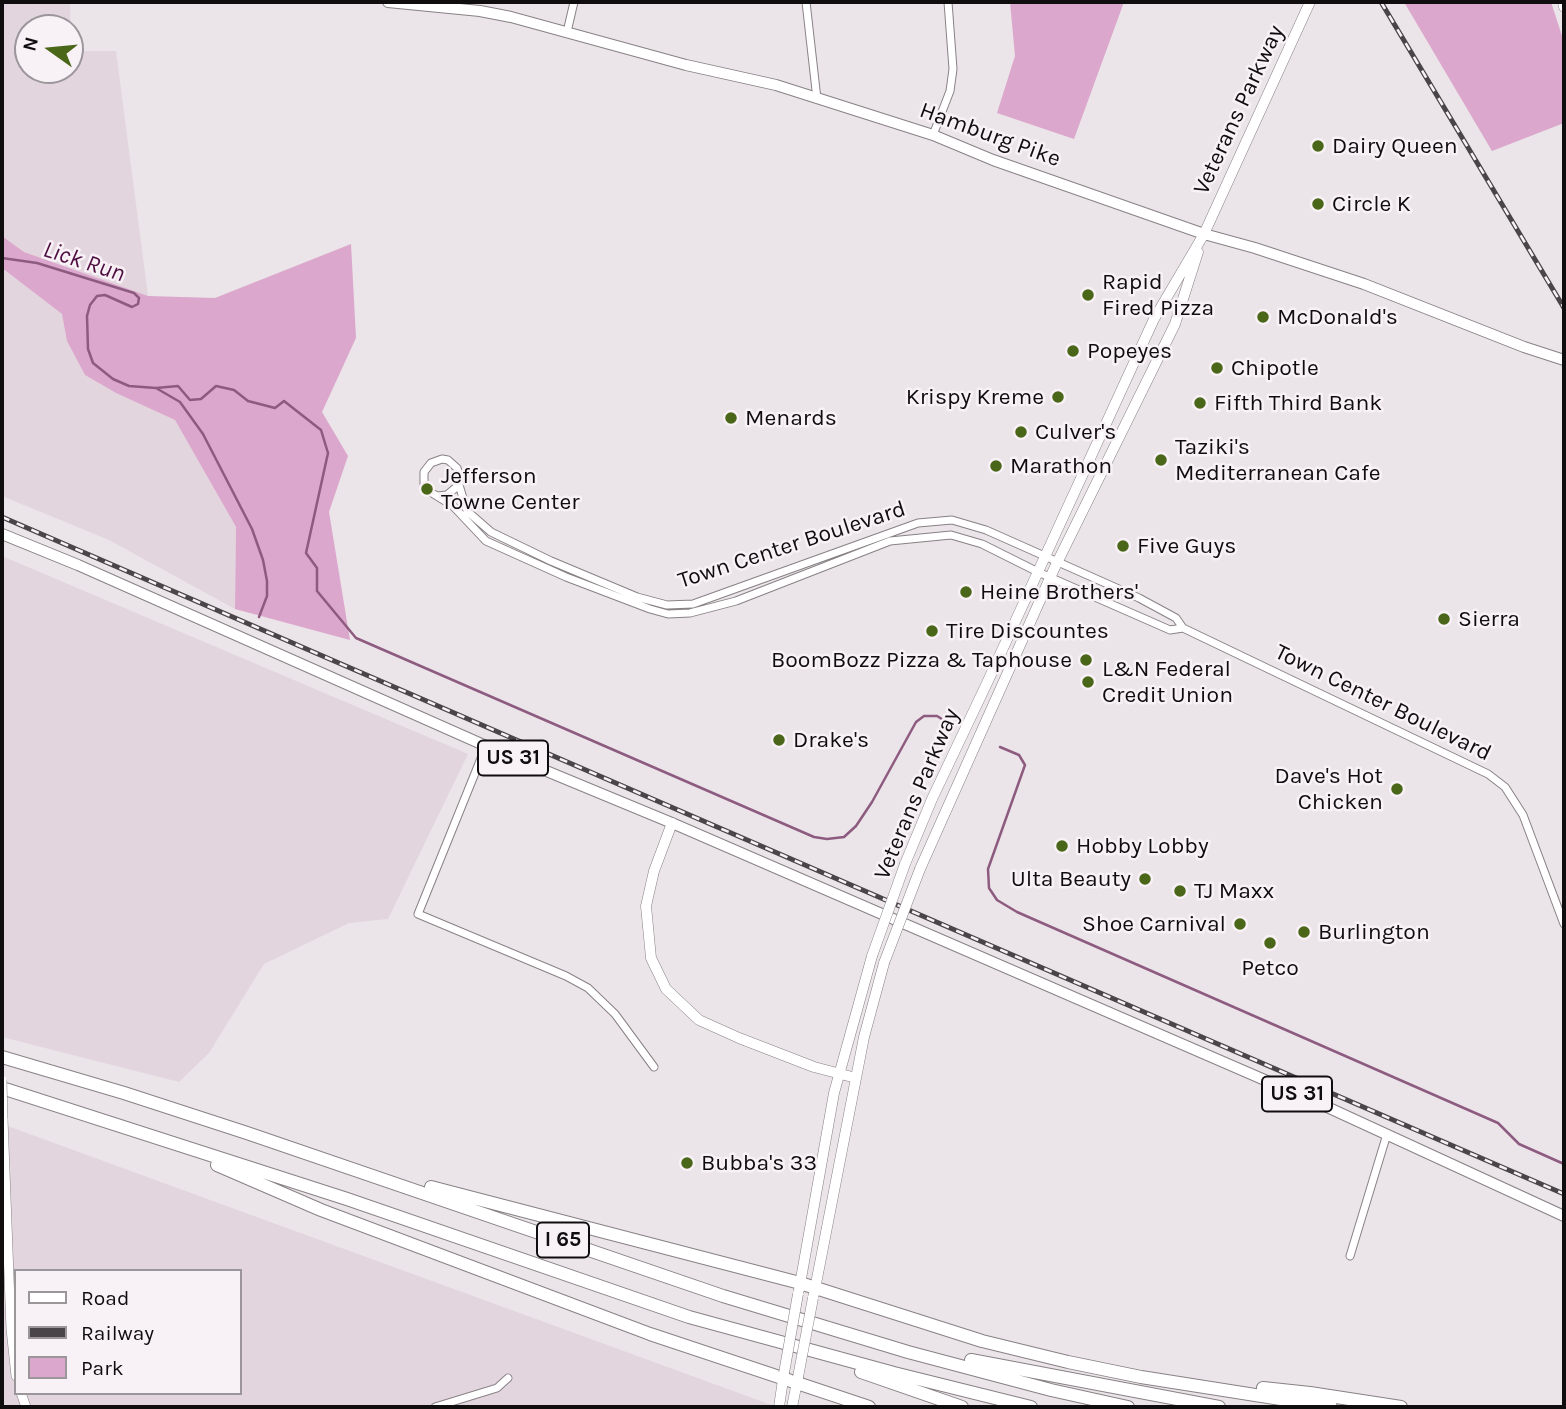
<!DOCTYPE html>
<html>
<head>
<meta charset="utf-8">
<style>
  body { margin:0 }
  #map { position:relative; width:1566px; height:1409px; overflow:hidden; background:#ebe4e8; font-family:Karla,sans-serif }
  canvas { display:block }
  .frame { position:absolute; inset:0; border:4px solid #100d0f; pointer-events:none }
  .legend { position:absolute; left:14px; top:1269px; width:228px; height:126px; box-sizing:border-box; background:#f8f1f6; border:2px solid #9b969a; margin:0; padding:9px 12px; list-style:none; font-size:21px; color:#100d0f }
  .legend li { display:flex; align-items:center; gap:14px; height:35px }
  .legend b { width:35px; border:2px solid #9b969a }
  .north { position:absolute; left:14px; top:14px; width:70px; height:70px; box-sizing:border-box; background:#f8f1f6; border:2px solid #9b969a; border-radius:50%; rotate:285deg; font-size:19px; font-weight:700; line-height:28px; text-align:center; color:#100d0f }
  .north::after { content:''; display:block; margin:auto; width:24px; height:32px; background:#4a6618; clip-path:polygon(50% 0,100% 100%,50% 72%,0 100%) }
</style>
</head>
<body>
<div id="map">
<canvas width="1566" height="1409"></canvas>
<div class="frame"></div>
<ul class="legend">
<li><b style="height:9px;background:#fff"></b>Road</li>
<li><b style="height:9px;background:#4a4548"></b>Railway</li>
<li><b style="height:19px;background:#dba7cc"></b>Park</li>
</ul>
<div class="north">N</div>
</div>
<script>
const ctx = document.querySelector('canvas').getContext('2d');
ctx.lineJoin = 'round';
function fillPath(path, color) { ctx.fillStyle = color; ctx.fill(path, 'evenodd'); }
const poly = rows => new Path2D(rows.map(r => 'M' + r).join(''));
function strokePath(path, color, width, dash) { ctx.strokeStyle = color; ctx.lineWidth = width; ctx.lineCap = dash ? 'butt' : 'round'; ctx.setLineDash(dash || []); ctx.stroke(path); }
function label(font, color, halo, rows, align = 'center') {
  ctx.font = font + ' Karla,sans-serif'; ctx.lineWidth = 5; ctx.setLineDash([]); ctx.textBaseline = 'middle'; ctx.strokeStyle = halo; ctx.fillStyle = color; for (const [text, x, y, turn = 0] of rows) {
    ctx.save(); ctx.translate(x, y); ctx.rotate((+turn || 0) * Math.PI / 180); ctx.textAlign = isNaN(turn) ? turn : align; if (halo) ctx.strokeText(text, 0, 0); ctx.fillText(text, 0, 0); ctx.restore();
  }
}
fillPath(poly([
  [2,2,70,2,71,51,116,51,148,296,24,252,2,236],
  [28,28,70,28,70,70,28,70],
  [2,268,62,314,68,341,85,375,116,393,175,420,236,527,235,609,109,540,2,496],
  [2,556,468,754,388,919,349,923,264,964,209,1053,179,1082,2,1037],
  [2,1124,777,1407,2,1407],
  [16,1271,240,1271,240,1393,16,1393]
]), '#e3d5de');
fillPath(poly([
  [1010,2,1124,2,1074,139,997,113,1015,56],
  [1404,2,1551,2,1564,42,1564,123,1492,151],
  [2,236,24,252,148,296,215,298,351,244,356,338,322,412,348,456,329,512,350,640,235,609,236,527,175,420,116,393,85,375,67,341,62,314,2,268]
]), '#dba7cc');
strokePath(poly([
  [2,258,37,263,134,293,139,298,138,304,132,307,105,295,97,296,90,305,87,316,88,349,93,363,113,379,129,386,156,388,178,386,190,400,201,399,216,386,234,390,248,401,275,408,284,401,321,430,328,453,306,553,317,568,317,591,356,638,814,837,827,839,844,837,856,826,872,802,916,722,924,716,937,716,945,721],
  [156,388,180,402,203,434,252,529,263,560,267,581,267,596,259,617],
  [1000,747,1019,755,1025,765,988,869,989,888,997,900,1017,912,1498,1123,1519,1144,1564,1164]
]), '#8d5b80', 2.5);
const minor = poly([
  [806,2,817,99],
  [567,32,574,2],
  [933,135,950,91,953,69,948,2],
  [459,485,467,511,491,532,551,561,637,597,667,605,693,604,918,523,952,520,986,530,1139,598,1176,618,1183,628,1488,774,1505,787,1523,815,1564,924],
  [437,496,447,495,459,485,460,479,457,468,448,460,442,459,431,463,424,472,424,484,432,493,453,506,486,541,566,577,650,609,668,614,690,613,736,601,890,541,951,535,982,544,1038,572,1170,630,1183,628],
  [486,746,418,914,566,976,588,988,615,1014,654,1067],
  [1350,1256,1387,1134],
  [435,1407,497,1388,508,1378]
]);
const tertiary = poly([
  [3,1119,11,1329,16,1376],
  [21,1393,26,1407]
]);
const secondary = poly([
  [1563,2,1564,7],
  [672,823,654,871,646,906,651,958,666,989,699,1020,739,1038,814,1067,856,1078],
  [905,864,932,799,987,683,1154,319,1204,234,1310,2],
  [920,869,1054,569,1175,324,1198,252],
  [799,1290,834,1093,872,956],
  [814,1294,864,1037,884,963],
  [779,1407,784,1373],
  [792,1407,798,1377]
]);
const primary = poly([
  [388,2,480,11,511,17,686,65,776,85,933,135,993,160,1204,234,1255,248,1364,284,1524,347,1564,360],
  [2,534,78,565,486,746,672,823,1327,1107,1564,1216]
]);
const motorway = poly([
  [2,1057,124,1093,247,1133,723,1296,908,1352,1051,1390,1128,1407],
  [2,1088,347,1199,689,1317,894,1373,1031,1407],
  [217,1165,321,1210,650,1334,869,1407],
  [431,1187,800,1283,982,1341,1068,1362,1141,1377,1331,1407],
  [971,1360,1219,1407],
  [861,1372,962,1407],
  [1263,1388,1310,1393,1401,1407]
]);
strokePath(minor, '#888186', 9);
strokePath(tertiary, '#888186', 10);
strokePath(secondary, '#888186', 11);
strokePath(primary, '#888186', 12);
strokePath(motorway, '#888186', 14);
strokePath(minor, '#fff', 7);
strokePath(tertiary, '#fff', 9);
strokePath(secondary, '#fff', 10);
strokePath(primary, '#fff', 10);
strokePath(motorway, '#fff', 12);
const rail = poly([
  [1381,2,1564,308],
  [2,517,1564,1194]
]);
strokePath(rail, '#4a4548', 5);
strokePath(rail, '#f8f1f6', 2.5, [8]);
const tertiaryBridge = poly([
  [2,1080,3,1119]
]);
const secondaryBridge = poly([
  [872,956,905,864],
  [884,963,920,869],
  [784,1373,798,1294],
  [798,1377,813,1298]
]);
strokePath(tertiaryBridge, '#888186', 10, []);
strokePath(secondaryBridge, '#888186', 11, []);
strokePath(tertiaryBridge, '#fff', 9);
strokePath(secondaryBridge, '#fff', 10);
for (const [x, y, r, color] of [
  [1318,146,7,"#4a6618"],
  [1318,204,7,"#4a6618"],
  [1088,295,7,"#4a6618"],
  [1263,317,7,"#4a6618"],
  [1073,351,7,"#4a6618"],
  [1217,368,7,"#4a6618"],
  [1058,397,7,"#4a6618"],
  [1200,403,7,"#4a6618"],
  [731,418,7,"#4a6618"],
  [1021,432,7,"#4a6618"],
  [1161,460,7,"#4a6618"],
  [996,466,7,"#4a6618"],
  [427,489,7,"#4a6618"],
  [1123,546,7,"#4a6618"],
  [966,592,7,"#4a6618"],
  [1444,619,7,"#4a6618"],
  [932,631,7,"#4a6618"],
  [1086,660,7,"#4a6618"],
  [1088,682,7,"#4a6618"],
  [779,740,7,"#4a6618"],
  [1397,789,7,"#4a6618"],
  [1062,846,7,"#4a6618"],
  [1145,879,7,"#4a6618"],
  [1180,891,7,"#4a6618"],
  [1240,924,7,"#4a6618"],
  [1304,932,7,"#4a6618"],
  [1270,943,7,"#4a6618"],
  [687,1163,7,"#4a6618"]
]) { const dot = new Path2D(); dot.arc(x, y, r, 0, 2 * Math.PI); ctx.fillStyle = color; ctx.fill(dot); strokePath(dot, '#f8f1f6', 2.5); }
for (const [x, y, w] of [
  [513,758,70],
  [1297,1094,70],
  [563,1240,52]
]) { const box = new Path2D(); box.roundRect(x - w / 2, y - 17.5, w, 35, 5); ctx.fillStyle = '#f8f1f6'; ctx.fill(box); strokePath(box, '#100d0f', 2); }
label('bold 21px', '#100d0f', null, [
  ["US 31",513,758],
  ["US 31",1297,1094],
  ["I 65",563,1240]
]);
label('23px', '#100d0f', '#f8f1f6', [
  ["Veterans Parkway",1239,110,-65],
  ["Hamburg Pike",990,135,20],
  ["Town Center Boulevard",792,545,-18],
  ["Town Center Boulevard",1383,703,26],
  ["Veterans Parkway",917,794,-67]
]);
label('23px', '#100d0f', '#f8f1f6', [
  ["Dairy Queen",1332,146],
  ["Circle K",1332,204],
  ["Rapid",1102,282],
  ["Fired Pizza",1102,308],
  ["McDonald's",1277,317],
  ["Popeyes",1087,351],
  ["Chipotle",1231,368],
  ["Krispy Kreme",1044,397,"right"],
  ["Fifth Third Bank",1214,403],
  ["Menards",745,418],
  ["Culver's",1035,432],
  ["Taziki's",1175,447],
  ["Mediterranean Cafe",1175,473],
  ["Marathon",1010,466],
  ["Jefferson",441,476],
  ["Towne Center",441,502],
  ["Five Guys",1137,546],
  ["Heine Brothers'",980,592],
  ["Sierra",1458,619],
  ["Tire Discountes",946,631],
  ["BoomBozz Pizza & Taphouse",1072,660,"right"],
  ["L&N Federal",1102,669],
  ["Credit Union",1102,695],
  ["Drake's",793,740],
  ["Dave's Hot",1383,776,"right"],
  ["Chicken",1383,802,"right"],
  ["Hobby Lobby",1076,846],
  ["Ulta Beauty",1131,879,"right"],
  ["TJ Maxx",1194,891],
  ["Shoe Carnival",1226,924,"right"],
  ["Burlington",1318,932],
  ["Petco",1270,968,"center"],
  ["Bubba's 33",701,1163]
], 'left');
label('italic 24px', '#4e0d41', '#f8f1f6', [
  ["Lick Run",84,262,18]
]);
</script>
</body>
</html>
